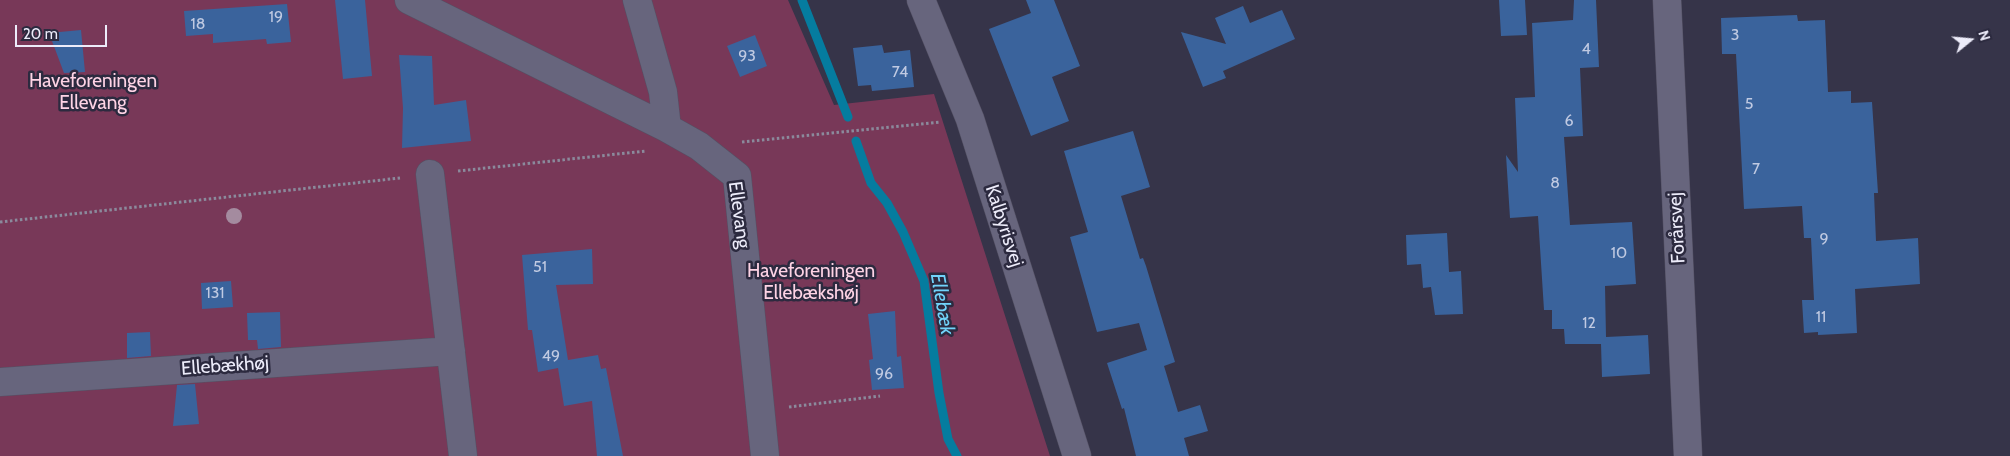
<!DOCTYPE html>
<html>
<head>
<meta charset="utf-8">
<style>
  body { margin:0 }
  #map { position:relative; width:2010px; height:456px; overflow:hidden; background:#363449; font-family:Cabin,sans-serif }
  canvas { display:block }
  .north { position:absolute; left:1945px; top:15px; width:50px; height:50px; -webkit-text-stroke:4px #2c2a3f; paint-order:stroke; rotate:73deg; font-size:14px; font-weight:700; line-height:20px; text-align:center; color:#edecfa }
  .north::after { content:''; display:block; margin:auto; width:18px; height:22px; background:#edecfa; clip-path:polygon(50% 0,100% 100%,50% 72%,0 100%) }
  .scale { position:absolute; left:15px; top:25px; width:92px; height:22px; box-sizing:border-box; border:2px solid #edecfa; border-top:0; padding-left:6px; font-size:15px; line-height:18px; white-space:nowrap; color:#edecfa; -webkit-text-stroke:4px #2c2a3f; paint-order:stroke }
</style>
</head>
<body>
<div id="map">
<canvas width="2010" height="456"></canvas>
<div class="north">N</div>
<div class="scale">20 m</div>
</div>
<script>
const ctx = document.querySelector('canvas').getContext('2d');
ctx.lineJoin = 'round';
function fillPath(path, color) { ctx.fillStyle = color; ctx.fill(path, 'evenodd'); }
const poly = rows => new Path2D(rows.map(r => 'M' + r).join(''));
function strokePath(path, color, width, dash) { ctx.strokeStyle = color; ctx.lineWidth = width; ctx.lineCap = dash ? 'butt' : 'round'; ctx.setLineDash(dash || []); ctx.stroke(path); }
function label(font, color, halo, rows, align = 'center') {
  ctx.font = font + ' Cabin,sans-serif'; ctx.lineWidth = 5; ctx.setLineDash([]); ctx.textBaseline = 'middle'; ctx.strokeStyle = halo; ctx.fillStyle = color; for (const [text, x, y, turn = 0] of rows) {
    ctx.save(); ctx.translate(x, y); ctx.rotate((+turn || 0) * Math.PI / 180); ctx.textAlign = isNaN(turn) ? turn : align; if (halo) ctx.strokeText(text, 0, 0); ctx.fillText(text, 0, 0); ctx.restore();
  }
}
fillPath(poly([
  [0,0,788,0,834,105,934,94,1050,456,0,456]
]), '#783858');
strokePath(poly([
  [802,0,848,117],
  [856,141,871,183,887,203,903,232,924,281,939,393,948,439,957,456]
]), '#057c9f', 9);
fillPath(poly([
  [335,0,365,0,372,76,343,79],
  [1026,0,1054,0,1080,66,1052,77,1069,121,1031,136,989,29,1031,13],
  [1499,0,1525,0,1527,35,1501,36],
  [1574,0,1596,0,1599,67,1580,68,1583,136,1564,137,1570,225,1632,222,1636,284,1605,286,1606,337,1648,335,1650,374,1602,377,1601,344,1565,344,1564,329,1552,329,1552,310,1544,310,1538,216,1510,218,1506,155,1518,172,1515,98,1535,97,1532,23,1573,20],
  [287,4,291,42,267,44,266,39,213,43,213,34,186,36,184,11],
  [1243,6,1250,23,1282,10,1295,39,1223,71,1226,78,1203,87,1181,32,1226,44,1215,18],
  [1797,15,1798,21,1825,20,1828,92,1851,91,1851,103,1872,102,1878,193,1874,193,1876,241,1918,238,1920,284,1855,289,1857,333,1818,335,1818,332,1804,333,1802,300,1814,300,1811,238,1804,238,1802,206,1744,209,1736,54,1722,54,1721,18],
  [81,30,85,72,64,73,49,33],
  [755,35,767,66,740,77,727,46],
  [882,45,884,53,910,50,914,87,872,91,871,85,858,86,853,48],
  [399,55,432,56,434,105,466,100,471,141,402,148,403,108],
  [1133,131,1150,187,1121,196,1140,259,1143,258,1146,266,1175,362,1164,366,1178,412,1200,405,1208,431,1184,438,1189,456,1136,456,1124,408,1122,409,1107,363,1147,350,1139,323,1097,332,1070,237,1088,232,1064,151],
  [1447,233,1449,272,1461,271,1463,314,1435,315,1431,287,1423,288,1421,264,1407,265,1406,235],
  [592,249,593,284,556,285,568,360,598,355,601,369,606,368,623,456,597,456,592,401,564,406,558,368,538,372,532,330,528,330,522,255],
  [231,281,233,307,202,309,201,283],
  [895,311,897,357,901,356,904,388,872,390,869,360,873,359,868,314],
  [280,312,281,347,258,349,257,340,248,340,247,313],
  [150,332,151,356,127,358,127,333],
  [195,384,199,424,173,426,177,385]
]), '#3a639c');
const minor = poly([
  [409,0,667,128,699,146,737,176,765,456],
  [637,0,663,92,667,128],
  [921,0,970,119,1077,456],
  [1667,0,1688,456],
  [430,174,463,456],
  [0,382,451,351]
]);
strokePath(minor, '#545164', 29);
strokePath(poly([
  [742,142,940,122],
  [458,171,646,151],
  [0,222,400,178],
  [789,407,880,396]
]), '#8b8a9c', 3, [2.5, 2.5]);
strokePath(minor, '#67657d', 28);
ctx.fillStyle = '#a48b9f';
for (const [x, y] of [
  [234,216]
]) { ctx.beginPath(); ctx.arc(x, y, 8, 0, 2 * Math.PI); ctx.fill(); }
label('16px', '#c0cae2', null, [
  ["19",276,17],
  ["18",198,24],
  ["3",1735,35],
  ["4",1586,49],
  ["93",747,56],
  ["74",900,72],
  ["5",1749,104],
  ["6",1569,121],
  ["7",1756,169],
  ["8",1555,183],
  ["9",1824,239],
  ["10",1619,253],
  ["51",540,267],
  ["131",215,293],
  ["11",1821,317],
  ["12",1589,323],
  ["49",551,356],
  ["96",884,374]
]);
label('19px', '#fed3e5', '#2c2a3f', [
  ["Haveforeningen",93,81],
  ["Ellevang",93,103],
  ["Haveforeningen",811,271],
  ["Ellebækshøj",811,293]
]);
label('19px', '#edecfa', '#2c2a3f', [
  ["Ellevang",739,215,82],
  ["Kalbyrisvej",1004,226,72],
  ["Forårsvej",1677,228,-93],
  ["Ellebækhøj",225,366,-4]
]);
label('italic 20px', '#71d3fa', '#2c2a3f', [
  ["Ellebæk",942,304,80]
]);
</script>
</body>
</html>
